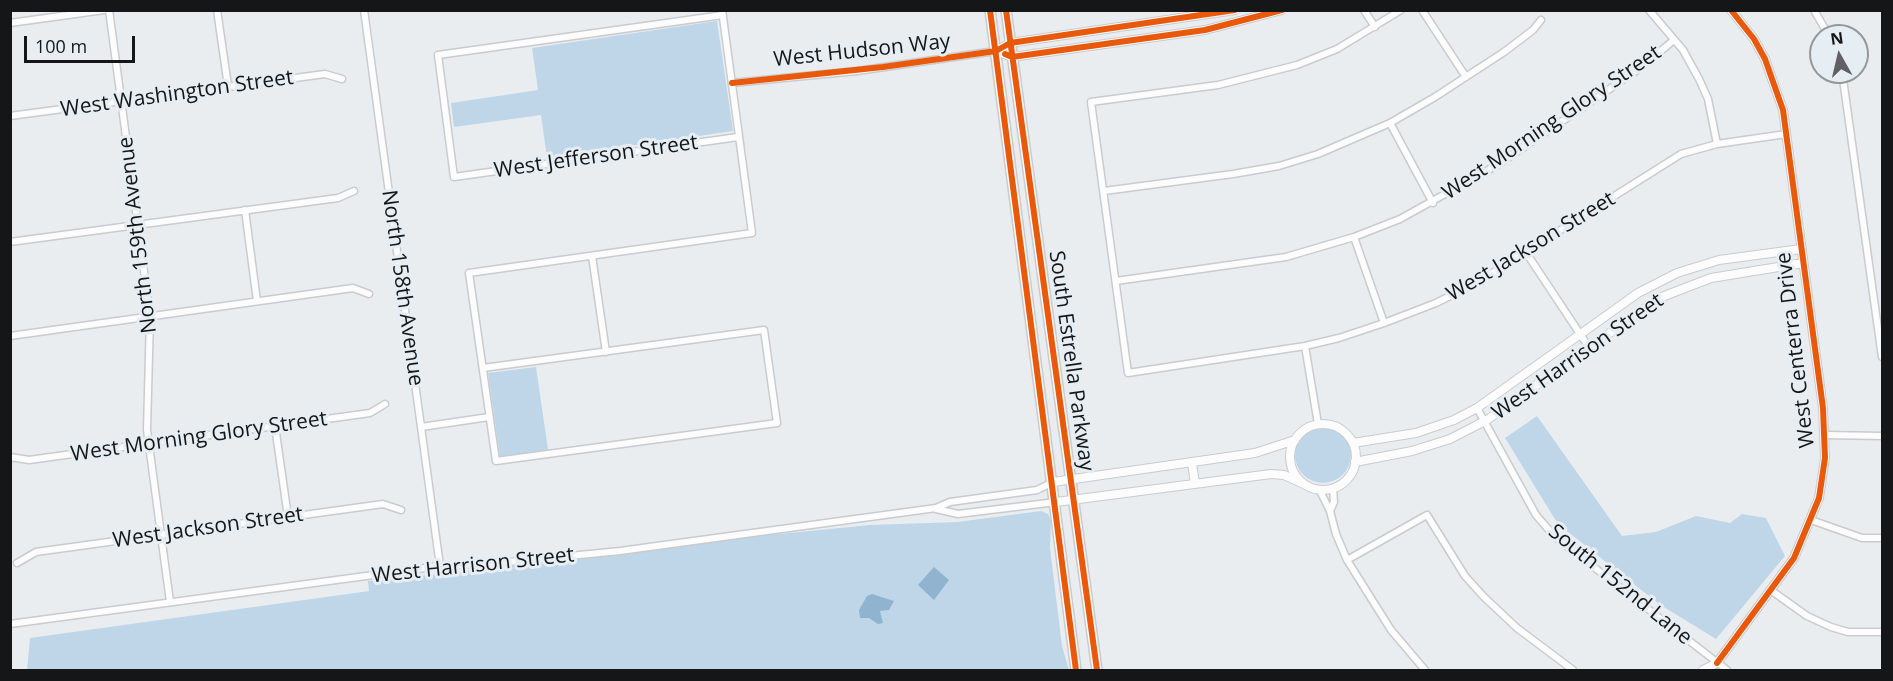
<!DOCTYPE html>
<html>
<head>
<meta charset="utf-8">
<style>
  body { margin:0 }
  #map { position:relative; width:1893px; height:681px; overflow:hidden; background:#eaedf0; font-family:"Open Sans",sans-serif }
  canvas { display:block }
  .frame { position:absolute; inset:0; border:12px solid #141618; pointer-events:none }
  .north { position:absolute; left:1809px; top:24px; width:60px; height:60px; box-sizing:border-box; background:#e7eef3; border:2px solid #93989b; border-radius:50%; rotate:352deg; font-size:16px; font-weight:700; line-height:24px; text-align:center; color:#141618 }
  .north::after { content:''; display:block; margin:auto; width:21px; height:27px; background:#5f6164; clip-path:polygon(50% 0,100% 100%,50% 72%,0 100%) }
  .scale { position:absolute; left:24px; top:36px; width:111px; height:27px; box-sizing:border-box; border:3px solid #141618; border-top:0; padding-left:8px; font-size:18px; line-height:21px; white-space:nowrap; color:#141618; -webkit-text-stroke:4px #e7eef3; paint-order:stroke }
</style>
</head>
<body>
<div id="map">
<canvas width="1893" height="681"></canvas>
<div class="frame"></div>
<div class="north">N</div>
<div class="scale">100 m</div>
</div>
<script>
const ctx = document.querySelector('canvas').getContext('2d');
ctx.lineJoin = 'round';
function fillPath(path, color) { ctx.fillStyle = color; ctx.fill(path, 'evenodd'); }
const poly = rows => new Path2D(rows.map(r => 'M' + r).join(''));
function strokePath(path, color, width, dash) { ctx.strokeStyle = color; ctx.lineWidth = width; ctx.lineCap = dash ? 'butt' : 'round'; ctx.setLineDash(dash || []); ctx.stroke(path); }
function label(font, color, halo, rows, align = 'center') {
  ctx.font = font + ' "Open Sans",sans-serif'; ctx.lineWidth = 6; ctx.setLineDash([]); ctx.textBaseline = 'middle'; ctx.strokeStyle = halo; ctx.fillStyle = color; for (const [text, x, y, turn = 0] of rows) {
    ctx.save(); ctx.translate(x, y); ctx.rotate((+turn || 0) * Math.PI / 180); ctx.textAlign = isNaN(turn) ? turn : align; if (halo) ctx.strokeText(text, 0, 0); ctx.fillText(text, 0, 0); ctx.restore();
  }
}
fillPath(poly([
  [717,21,733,131,547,158,541,115,454,127,451,103,538,90,532,48],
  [536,367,548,450,500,457,488,373],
  [1537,416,1622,536,1656,532,1696,516,1730,523,1742,514,1766,518,1785,556,1716,639,1659,604,1558,524,1505,438],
  '1295 455a28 28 0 1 1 56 0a28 28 0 1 1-56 0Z',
  [1041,511,1048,514,1051,520,1050,548,1062,646,1069,670,27,670,30,638,369,591,368,581,460,572,519,561,637,548,870,525,957,522]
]), '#bfd6e9');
fillPath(poly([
  [934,567,949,580,934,600,918,585],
  [872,594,894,601,889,610,880,611,883,623,878,624,869,618,860,618,859,610,867,596]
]), '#90b4cf');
const minor = poly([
  [109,10,150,316,147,430,170,602],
  [217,10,228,86],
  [364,10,440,566],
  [1364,10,1375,27],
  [1401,10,1337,49,1297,65,1218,85,1091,102,1128,373,1305,346,1339,338,1384,323,1436,303,1478,282,1681,154,1717,144,1786,134],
  [1422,10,1466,77],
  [1649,10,1683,50,1699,79,1708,99,1717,144],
  [1814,10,1829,36],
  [723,15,438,55,454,177,738,137],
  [10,23,104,10],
  [1842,72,1882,357],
  [732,83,857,71,996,51],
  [10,116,325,74,342,79],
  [1390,123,1433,203],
  [1104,191,1233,174,1279,166,1318,154,1390,123,1435,97,1504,52,1533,30,1541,20],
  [245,210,257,301],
  [1354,237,1384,323],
  [10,242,338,198,354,191],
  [1527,254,1588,346],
  [592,256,606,352],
  [1116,281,1286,257,1354,237,1400,219,1499,164,1639,69,1674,40],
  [10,336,353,288,369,294],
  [1305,346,1318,424],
  [483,368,764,330,777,423,496,461,469,273,752,233,722,10],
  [1477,408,1536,515,1555,537,1727,670],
  [275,426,288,517],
  [421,427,489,417],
  [1824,435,1882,436],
  [10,457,29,460,370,413,385,404],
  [1319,489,1330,511,1336,534,1347,560,1391,630,1425,670],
  [936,509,958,514,1056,502],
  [1330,511,1334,502,1333,488],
  [1811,520,1862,538,1882,538],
  [1347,560,1427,515,1465,576,1484,597,1517,628,1573,670],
  [17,563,36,552,383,504,401,510],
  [1772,591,1807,616,1831,627,1848,632,1882,632],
  [10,624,440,566,498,563,620,551,936,508,950,502,1037,490,1053,482]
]);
const tertiary = poly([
  [996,51,1012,57,1205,30,1282,10],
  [996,51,1010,43,1235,10],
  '1290 457a33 33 0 1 1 66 0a33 33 0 1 1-66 0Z',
  [1353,443,1416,433,1454,420,1477,408,1638,293,1677,273,1719,260,1801,249],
  [1355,462,1412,451,1450,439,1487,420,1659,298,1711,278,1803,263],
  [1192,463,1195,484],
  [1053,482,1255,453,1295,440],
  [1056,502,1271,474,1284,475,1304,484],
  [1703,670,1717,663,1794,558,1819,498,1825,458,1823,408,1783,110,1765,59,1754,39,1731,10]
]);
const primary = poly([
  [990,10,1076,670],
  [1006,10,1097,670]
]);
strokePath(minor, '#c9cbcd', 9);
strokePath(tertiary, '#c9cbcd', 10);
strokePath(primary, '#c9cbcd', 12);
strokePath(minor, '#fcfcfd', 6);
strokePath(tertiary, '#fcfcfd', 8);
strokePath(primary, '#fcfcfd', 9);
strokePath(poly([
  [990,10,1076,670],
  [1006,10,1097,670],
  [1005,54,1012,57,1205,30,1282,10],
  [732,83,883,67,996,51,1010,43,1235,10],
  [1717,663,1794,558,1819,498,1825,458,1823,408,1783,110,1765,59,1754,39,1731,10]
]), '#e8590c', 6);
label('21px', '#141618', '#e7eef3', [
  ["West Hudson Way",862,51,-6],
  ["West Washington Street",177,94,-8],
  ["West Morning Glory Street",1552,123,-34],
  ["West Jefferson Street",596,157,-8],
  ["North 159th Avenue",138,235,-97],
  ["West Jackson Street",1531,247,-31],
  ["North 158th Avenue",402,288,82],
  ["West Centerra Drive",1796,350,-97],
  ["West Harrison Street",1578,357,-35],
  ["South Estrella Parkway",1071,361,82],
  ["West Morning Glory Street",199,437,-8],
  ["West Jackson Street",208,528,-8],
  ["West Harrison Street",473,566,-6],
  ["South 152nd Lane",1620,585,39]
]);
</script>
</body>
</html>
